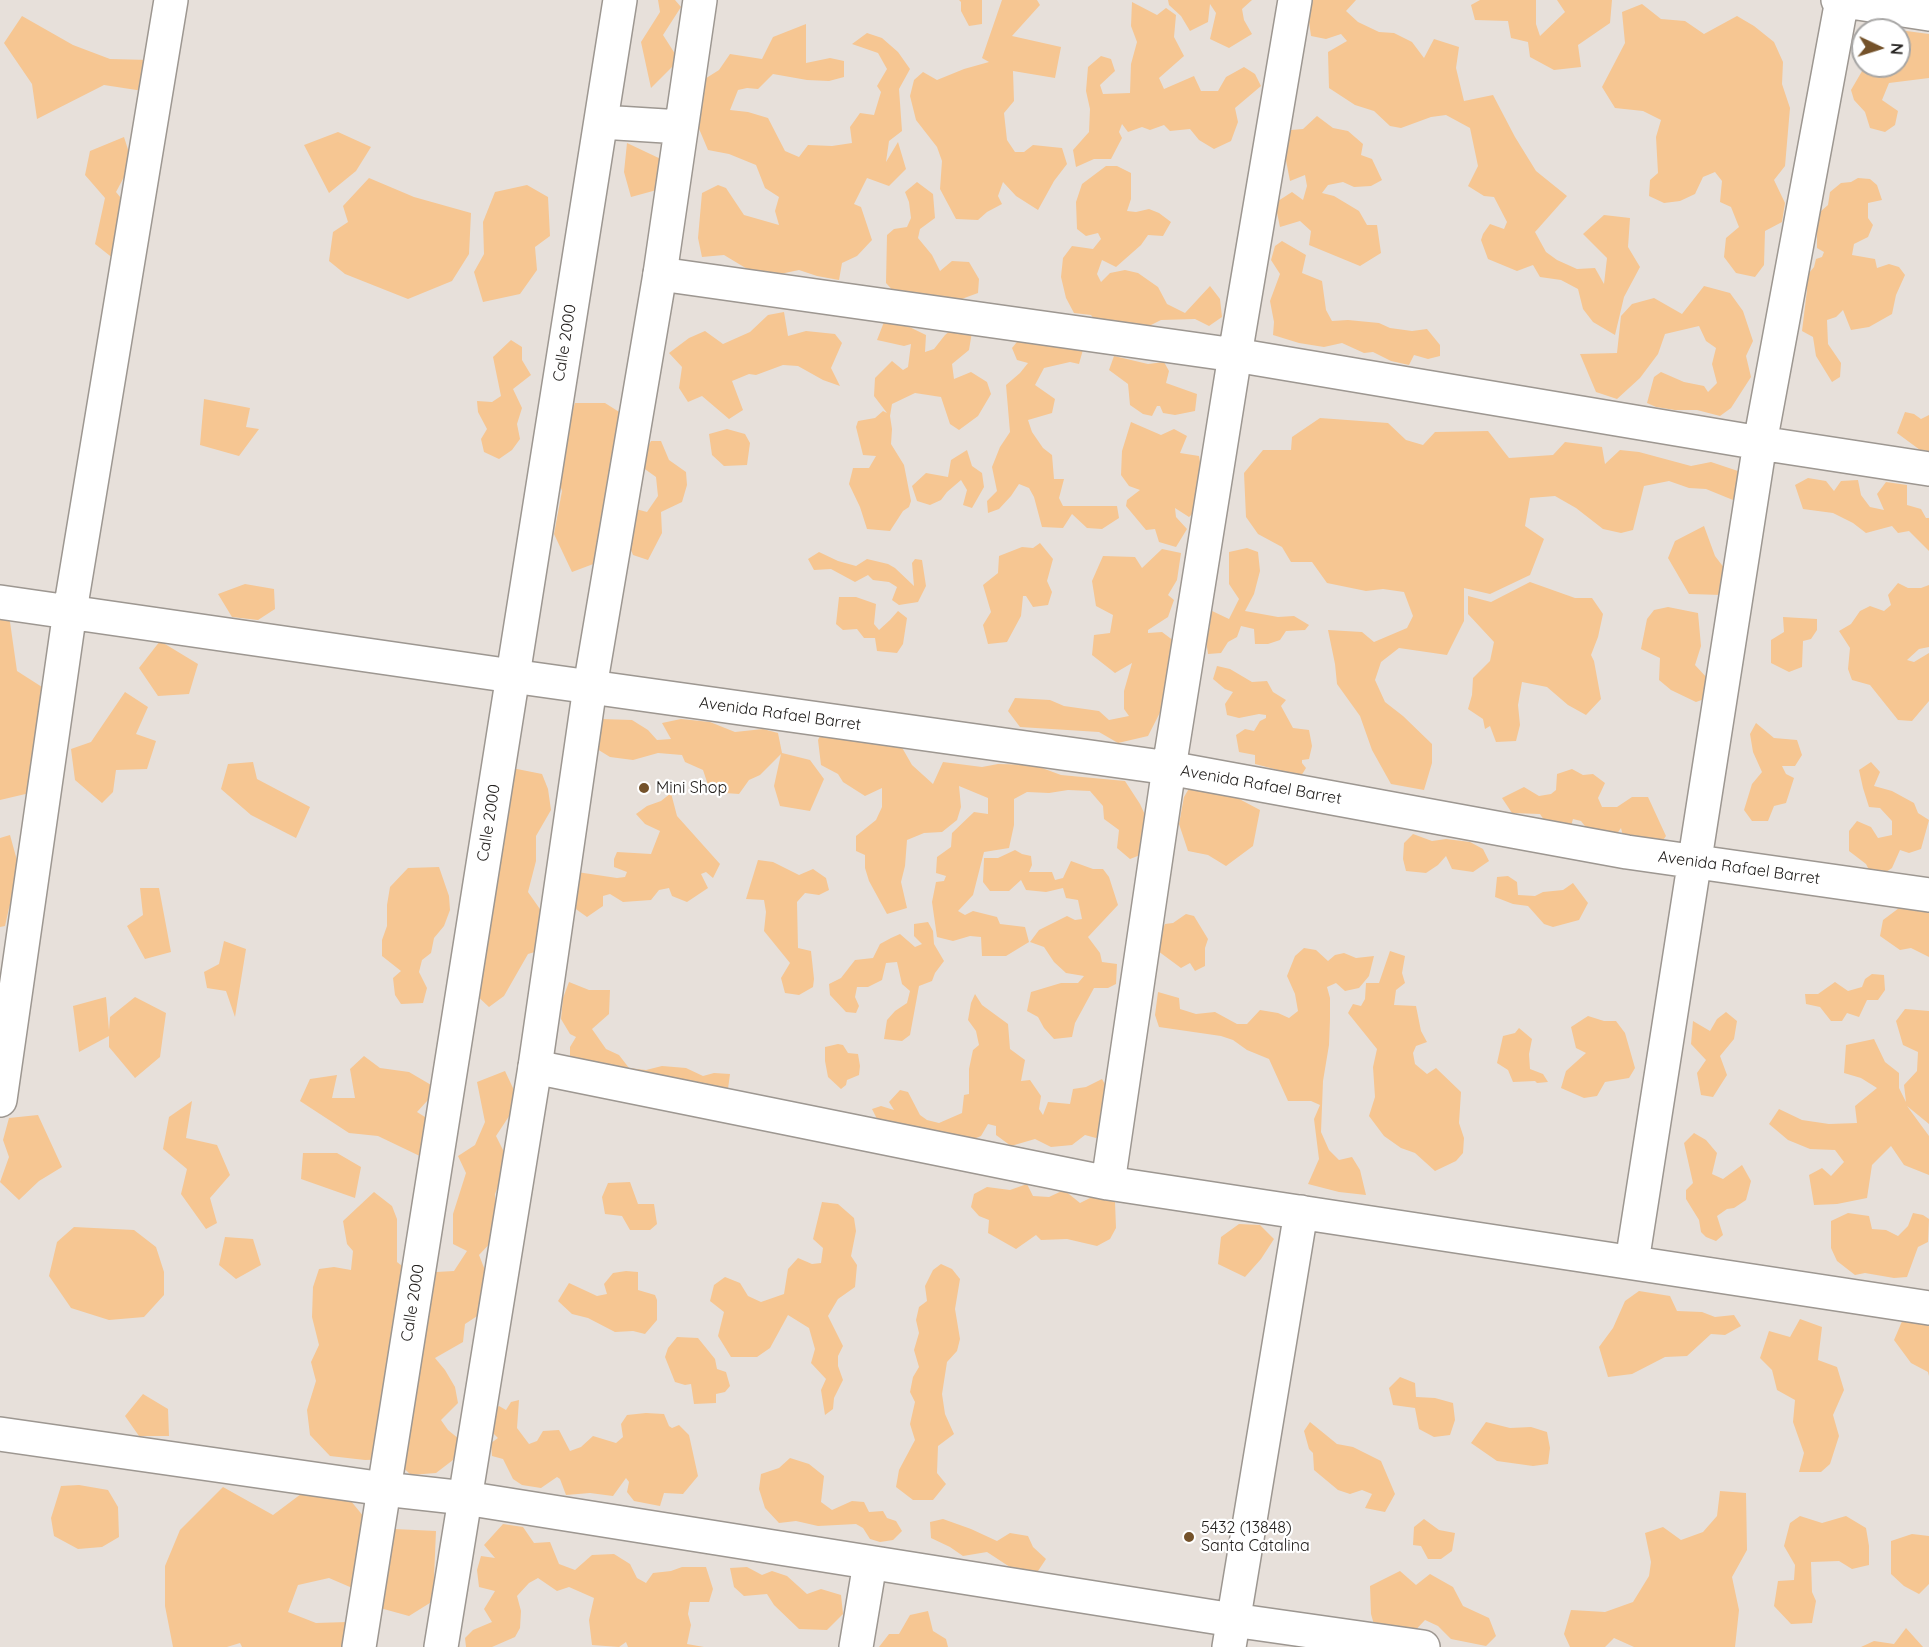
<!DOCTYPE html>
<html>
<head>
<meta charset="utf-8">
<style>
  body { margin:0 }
  #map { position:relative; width:1929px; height:1647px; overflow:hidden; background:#e7e0da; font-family:Quicksand,sans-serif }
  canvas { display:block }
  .north { position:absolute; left:1851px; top:18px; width:60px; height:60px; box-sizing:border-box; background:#fff; border:2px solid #a7a6a5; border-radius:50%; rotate:94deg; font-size:16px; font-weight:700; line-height:24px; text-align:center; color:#23201e }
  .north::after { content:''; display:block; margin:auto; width:21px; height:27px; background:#74522a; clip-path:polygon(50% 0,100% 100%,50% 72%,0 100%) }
</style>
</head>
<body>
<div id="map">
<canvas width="1929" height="1647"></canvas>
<div class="north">N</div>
</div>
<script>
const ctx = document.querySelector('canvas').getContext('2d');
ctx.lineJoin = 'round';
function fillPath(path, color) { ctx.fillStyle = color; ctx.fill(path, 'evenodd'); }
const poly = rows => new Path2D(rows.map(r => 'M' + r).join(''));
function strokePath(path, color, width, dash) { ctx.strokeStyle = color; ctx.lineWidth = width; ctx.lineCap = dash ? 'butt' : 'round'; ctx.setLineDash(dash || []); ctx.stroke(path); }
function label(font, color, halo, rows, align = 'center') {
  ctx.font = font + ' Quicksand,sans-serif'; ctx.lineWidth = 4.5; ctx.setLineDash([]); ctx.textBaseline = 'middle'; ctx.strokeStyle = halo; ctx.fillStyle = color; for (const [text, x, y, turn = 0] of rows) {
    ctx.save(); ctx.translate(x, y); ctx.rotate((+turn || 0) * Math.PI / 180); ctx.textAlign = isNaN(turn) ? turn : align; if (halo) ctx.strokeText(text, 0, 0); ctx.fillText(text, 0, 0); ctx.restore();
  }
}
fillPath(poly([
  [658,0,675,0,681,7,663,35,679,60,651,88,641,42,660,12],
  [959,0,982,0,982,24,969,26,961,11,961,2],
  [1002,0,1037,0,1040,5,1012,36,1061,47,1055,78,1013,71,1014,101,1004,113,1007,140,1015,152,1024,152,1033,145,1062,148,1067,164,1054,181,1038,210,1016,196,1003,182,998,196,1002,204,987,212,978,220,956,219,940,189,942,161,937,147,916,120,910,96,914,80,923,72,937,80,964,69,989,62,982,58],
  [1168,0,1252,0,1242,9,1244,20,1252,34,1229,48,1210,39,1216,13,1210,4,1208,22,1190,31,1181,16,1169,5],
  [1306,0,1356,0,1346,11,1358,22,1379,32,1394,33,1412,42,1424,58,1434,39,1459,47,1456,68,1464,101,1493,95,1515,137,1536,171,1567,196,1535,232,1546,252,1557,260,1577,269,1595,268,1604,284,1607,258,1583,234,1604,215,1630,218,1628,247,1640,267,1624,297,1615,335,1593,322,1583,309,1578,289,1561,280,1540,277,1533,265,1517,271,1488,259,1481,240,1483,234,1490,224,1504,229,1507,222,1494,197,1484,196,1468,186,1478,166,1470,128,1446,115,1431,117,1401,128,1390,126,1374,111,1355,105,1329,88,1328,52,1347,41,1341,34,1326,39,1311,36],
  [1480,0,1536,0,1536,24,1540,36,1565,12,1557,0,1612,0,1610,23,1578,45,1581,67,1554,70,1530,57,1528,42,1511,38,1508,21,1475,20,1471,5],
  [1132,2,1157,15,1166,8,1176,15,1174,37,1184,56,1159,78,1164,89,1194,76,1201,91,1218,91,1226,77,1244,67,1255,74,1261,86,1235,108,1238,122,1231,141,1214,149,1199,140,1190,129,1170,131,1164,125,1150,130,1142,127,1128,132,1122,124,1119,132,1122,138,1111,159,1094,159,1076,167,1073,150,1089,132,1090,109,1086,91,1088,67,1101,56,1111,59,1115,71,1100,85,1103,94,1130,93,1131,64,1137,42,1131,26],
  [1642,4,1661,19,1685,21,1704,34,1737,16,1754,26,1774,42,1783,62,1782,84,1790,108,1785,166,1774,180,1785,203,1782,222,1765,231,1764,265,1755,277,1736,273,1724,257,1726,238,1739,227,1731,207,1720,202,1722,181,1715,172,1703,177,1695,194,1680,201,1664,203,1649,196,1650,180,1658,173,1656,137,1661,120,1643,111,1615,108,1602,87,1625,43,1622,12],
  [22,16,73,45,110,59,150,60,156,93,104,85,37,119,32,84,4,43],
  [806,24,806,63,830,58,844,61,844,77,829,81,807,80,773,74,758,89,747,88,738,90,730,110,748,112,768,118,785,151,799,157,808,145,832,146,852,143,850,127,860,113,874,115,881,92,877,86,887,69,878,53,852,44,867,33,882,38,898,52,910,69,899,89,902,131,889,141,886,162,898,142,906,169,889,186,867,178,854,204,861,207,872,240,857,256,842,263,839,280,817,276,799,270,780,274,754,273,724,255,702,257,698,238,702,193,718,185,726,188,744,215,779,225,775,211,779,197,765,188,756,165,729,154,708,150,694,117,700,82,719,70,730,54,762,59,773,37],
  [1899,30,1929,34,1929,78,1889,83,1882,100,1898,111,1895,125,1885,132,1870,128,1865,112,1854,100,1851,90,1865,66,1899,66],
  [1317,116,1333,128,1348,131,1363,144,1361,155,1372,159,1382,180,1371,186,1354,187,1343,182,1328,185,1322,193,1334,196,1359,211,1367,225,1377,225,1381,253,1360,266,1309,245,1311,231,1300,221,1280,227,1275,203,1292,192,1303,200,1307,186,1305,175,1290,181,1283,145,1291,130,1303,129],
  [338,132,371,147,356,171,329,193,304,145],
  [124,137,132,162,116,192,130,209,114,259,95,244,105,198,85,175,90,151],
  [627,143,665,161,664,188,631,197,624,172],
  [1106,166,1117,166,1131,173,1131,199,1127,211,1136,212,1149,209,1159,213,1171,222,1163,236,1148,235,1141,245,1116,267,1102,260,1097,274,1101,282,1110,273,1125,270,1138,273,1158,287,1167,304,1185,313,1210,286,1220,299,1222,317,1209,326,1195,319,1161,320,1145,328,1101,328,1091,315,1074,313,1066,298,1061,277,1063,258,1072,246,1093,249,1101,239,1098,233,1086,236,1077,229,1076,202,1082,184],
  [369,178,414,197,471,213,469,254,452,281,408,299,345,274,329,261,333,232,348,222,343,206],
  [1858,178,1870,179,1877,185,1882,200,1868,203,1868,218,1873,225,1868,237,1854,244,1852,255,1875,259,1877,268,1889,264,1899,267,1905,275,1896,295,1892,314,1869,327,1851,330,1843,310,1836,317,1827,320,1828,344,1841,363,1840,377,1832,382,1816,356,1813,337,1802,331,1807,290,1804,279,1814,267,1816,259,1822,257,1824,252,1817,248,1817,231,1813,218,1828,205,1830,192,1841,183,1851,182],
  [917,182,933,194,935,218,920,229,918,238,932,255,940,271,952,261,969,262,979,279,978,293,948,304,896,294,886,283,887,235,894,229,907,227,911,218,909,202,905,192],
  [527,185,548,197,550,236,535,247,537,270,520,294,483,302,474,272,484,254,483,222,495,192],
  [1282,241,1306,255,1302,273,1322,281,1326,310,1332,321,1348,320,1379,323,1390,328,1412,331,1427,329,1440,345,1440,356,1428,359,1414,355,1409,365,1391,361,1373,352,1364,353,1342,343,1324,347,1299,343,1273,335,1274,322,1270,301,1280,274,1271,260,1275,246],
  [1704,286,1730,293,1743,311,1753,341,1746,356,1751,377,1731,408,1720,416,1697,410,1675,410,1656,407,1647,403,1654,377,1661,372,1684,382,1704,386,1708,392,1717,383,1712,364,1716,348,1706,341,1699,326,1665,334,1658,354,1640,378,1617,399,1596,392,1580,354,1617,353,1621,316,1632,304,1654,298,1682,314],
  [784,312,788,336,806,331,835,334,842,343,831,368,840,386,823,380,798,366,783,365,756,375,749,374,732,381,743,410,729,419,702,396,688,402,679,388,682,367,669,353,689,338,705,331,723,344,750,332,768,315],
  [884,322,899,322,926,335,925,352,934,349,945,335,952,329,972,332,969,350,952,364,954,379,971,372,987,382,991,394,978,416,959,430,950,424,941,397,915,393,892,404,890,416,892,429,891,444,904,465,911,501,909,507,903,511,890,531,867,529,860,507,849,484,853,468,869,468,876,456,863,455,856,427,858,421,875,418,883,411,887,413,874,396,875,378,892,361,903,370,908,367,911,344,904,346,877,340],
  [1021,337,1053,347,1060,342,1084,346,1079,364,1070,362,1044,368,1035,385,1055,399,1052,413,1028,420,1032,432,1043,448,1052,455,1054,479,1064,479,1059,498,1063,506,1117,506,1119,518,1102,529,1087,528,1072,514,1063,528,1042,527,1034,497,1029,488,1019,484,1011,496,999,509,988,513,987,501,997,491,992,467,1000,447,1010,432,1006,385,1020,373,1028,363,1017,360,1012,348],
  [511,340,522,347,522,360,531,375,513,389,522,408,517,424,520,439,512,450,499,459,484,452,481,439,487,429,478,412,477,401,492,402,501,396,493,357],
  [1114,356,1148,364,1164,362,1169,371,1166,383,1197,394,1195,411,1175,415,1163,413,1160,406,1157,406,1152,416,1143,414,1130,405,1128,384,1109,370],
  [204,399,250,408,246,427,259,429,239,456,200,445],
  [575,403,605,403,635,422,612,557,572,572,554,534,562,491,554,466],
  [1905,412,1914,414,1921,419,1929,415,1929,451,1920,450,1897,433],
  [1320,418,1388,423,1406,440,1423,445,1435,432,1488,431,1509,458,1553,455,1565,442,1602,447,1605,464,1620,450,1639,452,1691,466,1711,462,1741,472,1742,490,1733,500,1706,489,1689,488,1669,481,1644,486,1633,530,1621,533,1603,529,1576,508,1555,496,1530,498,1525,526,1544,539,1530,575,1490,594,1464,588,1464,621,1447,655,1399,648,1381,662,1375,680,1385,702,1403,716,1432,744,1432,763,1424,790,1391,784,1372,750,1360,716,1337,684,1335,664,1328,630,1362,632,1374,642,1407,628,1413,616,1404,592,1383,589,1366,591,1327,583,1312,562,1291,562,1282,547,1258,534,1246,517,1244,473,1263,450,1291,450,1292,437],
  [1131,422,1161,435,1174,429,1187,436,1180,453,1199,456,1207,501,1189,517,1175,508,1176,517,1187,529,1176,547,1159,542,1155,529,1146,530,1126,506,1127,500,1140,490,1129,486,1121,475,1122,451],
  [727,429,745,434,750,443,747,465,724,466,712,455,709,434],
  [651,441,661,441,669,460,686,472,687,485,682,502,661,512,662,533,648,560,633,555,625,535,632,508,647,512,658,496,656,477,642,467,644,454],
  [967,450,972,466,982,473,984,487,972,508,963,505,967,490,961,480,947,492,941,500,930,505,917,501,912,486,926,473,948,477,951,460],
  [1808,478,1826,481,1834,491,1841,481,1858,480,1861,495,1870,507,1884,510,1877,494,1886,482,1907,485,1907,505,1921,509,1926,518,1929,518,1929,551,1909,531,1898,533,1892,526,1866,533,1853,523,1833,513,1803,509,1795,485],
  [1704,526,1715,556,1728,573,1722,595,1689,594,1668,558,1675,541],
  [1040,543,1053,559,1047,581,1052,592,1048,605,1033,607,1026,596,1023,596,1021,616,1007,642,988,644,983,625,991,612,983,585,998,573,999,556,1022,547,1033,548],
  [1247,548,1258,552,1260,571,1254,594,1245,611,1278,617,1294,616,1309,625,1305,630,1286,631,1280,640,1268,644,1255,644,1254,629,1241,626,1237,637,1228,642,1221,653,1208,654,1206,640,1210,626,1205,615,1210,610,1229,619,1239,599,1229,584,1229,552],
  [1162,549,1181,553,1177,580,1168,595,1174,600,1168,617,1148,630,1148,633,1162,632,1174,641,1173,687,1148,736,1118,743,1099,732,1020,727,1008,711,1015,698,1050,700,1064,706,1099,711,1109,720,1129,716,1124,709,1124,691,1132,663,1115,673,1092,655,1094,635,1110,633,1113,615,1096,606,1092,581,1103,556,1135,557,1142,568],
  [819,552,838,561,856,566,867,559,888,564,895,568,914,586,912,563,915,559,922,560,926,586,918,602,899,605,892,600,897,587,889,582,873,580,868,575,855,582,831,569,814,570,808,559],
  [1530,582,1575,598,1592,598,1603,614,1598,637,1591,655,1594,661,1601,699,1586,715,1568,705,1547,687,1522,682,1518,705,1520,725,1516,741,1496,742,1490,726,1485,729,1483,719,1468,709,1472,695,1473,678,1490,661,1494,642,1468,614,1468,596,1491,602],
  [1898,583,1908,588,1921,588,1929,585,1929,647,1919,649,1907,660,1914,662,1929,653,1929,701,1912,721,1898,720,1870,685,1852,680,1848,669,1850,648,1839,631,1851,624,1860,611,1870,606,1884,611,1891,605,1888,595],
  [245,584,274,589,275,609,258,620,232,617,218,594],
  [839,597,856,597,876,604,874,624,879,630,890,620,898,611,907,618,903,644,897,653,877,651,875,638,864,638,857,629,843,630,836,624],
  [1668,607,1698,613,1701,646,1695,665,1708,679,1713,696,1696,702,1671,690,1659,680,1660,658,1641,649,1647,619,1654,610],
  [0,615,9,615,17,671,42,687,34,792,0,800],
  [1783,617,1817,619,1817,630,1811,639,1803,641,1802,667,1789,672,1771,663,1771,640,1784,632],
  [160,641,198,664,189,694,158,696,139,668],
  [1217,666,1230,669,1252,682,1267,681,1273,692,1286,700,1281,706,1293,728,1309,730,1312,746,1309,759,1302,760,1302,763,1306,768,1301,776,1255,764,1255,755,1239,752,1236,735,1245,729,1254,731,1260,721,1266,718,1266,715,1259,714,1239,718,1227,715,1225,704,1233,692,1225,689,1213,679],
  [125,692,148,707,136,734,156,741,147,769,116,770,113,792,102,803,75,780,71,749,91,742],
  [601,719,632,720,648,730,657,740,671,739,662,723,681,719,710,722,735,732,763,729,778,733,782,753,810,760,824,779,810,811,780,806,774,786,781,754,760,775,749,780,739,794,725,793,708,785,703,770,685,762,682,755,658,753,633,760,610,757,597,749],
  [1756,723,1774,738,1797,740,1802,755,1795,766,1782,766,1786,774,1794,778,1786,803,1774,806,1768,821,1752,821,1744,810,1752,784,1762,772,1753,752,1750,734],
  [822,732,900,744,912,765,933,784,943,762,982,767,998,764,1034,765,1061,775,1125,781,1140,804,1152,830,1148,852,1130,859,1117,848,1119,830,1104,819,1103,806,1090,791,1068,790,1049,793,1027,792,1014,799,1014,825,1009,848,984,852,973,895,958,911,965,915,973,911,997,917,1000,924,1025,927,1029,942,1006,956,982,956,981,937,970,936,953,941,937,937,932,902,936,882,944,881,946,876,936,873,937,857,951,847,952,833,974,812,988,814,988,798,959,786,961,807,957,820,942,832,924,833,907,840,905,866,901,882,907,908,887,914,869,881,865,868,865,855,856,851,856,836,876,820,882,807,882,788,865,796,843,782,838,774,821,765,818,740],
  [253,762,257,779,310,807,296,838,251,815,221,789,228,764],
  [1871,762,1880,772,1874,786,1892,791,1914,803,1918,813,1929,820,1921,849,1909,853,1900,850,1892,868,1886,872,1870,872,1866,864,1849,851,1849,831,1857,821,1871,827,1878,838,1892,835,1892,821,1880,808,1869,807,1863,788,1859,770],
  [507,767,542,774,548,789,551,810,536,836,536,861,528,892,542,912,538,951,528,954,504,996,489,1007,460,980],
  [1572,769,1583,775,1593,774,1605,783,1598,798,1602,807,1617,807,1632,797,1648,797,1666,836,1656,850,1627,852,1621,828,1611,842,1595,839,1581,821,1573,819,1568,836,1550,829,1540,814,1512,813,1502,798,1524,787,1539,796,1551,794,1556,790,1557,774],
  [1194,780,1209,783,1260,810,1253,846,1226,866,1208,855,1188,851,1179,824,1184,797],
  [671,793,677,816,720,864,713,878,706,872,701,874,708,888,687,902,672,896,669,888,659,890,651,900,623,902,610,894,603,896,603,906,587,917,573,907,577,872,617,878,625,877,627,872,614,867,614,859,617,852,651,854,660,831,645,824,636,814,647,806,661,801],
  [1413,834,1432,841,1446,839,1470,842,1483,849,1489,861,1473,872,1452,869,1446,856,1438,865,1426,873,1406,871,1403,859,1404,843],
  [10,835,21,875,9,908,5,926,0,927,0,838],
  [1015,850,1022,854,1031,856,1032,865,1029,872,1052,872,1055,880,1063,878,1071,861,1093,869,1103,869,1109,877,1118,905,1088,937,1100,953,1102,962,1117,964,1116,984,1108,988,1094,988,1075,1023,1072,1037,1054,1039,1044,1028,1038,1017,1027,1011,1031,992,1061,983,1078,983,1084,976,1066,973,1054,962,1044,947,1030,942,1039,930,1067,916,1075,920,1082,919,1078,900,1066,898,1063,888,1046,892,1026,890,1021,880,1009,891,990,891,983,882,984,858,998,858],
  [758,860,773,862,799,875,813,869,826,878,829,890,819,895,805,893,797,902,798,948,811,951,814,979,813,987,799,995,785,993,781,978,790,963,764,931,766,912,764,900,746,899],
  [439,867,449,896,450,910,444,926,434,938,431,953,422,960,419,972,427,988,423,1003,401,1004,395,995,393,978,401,971,382,956,382,940,387,926,387,905,390,887,408,868],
  [1508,876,1517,882,1518,895,1535,896,1543,892,1563,890,1573,883,1588,903,1579,920,1553,927,1544,924,1528,906,1513,904,1495,897,1497,877],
  [140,888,159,888,171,952,145,959,127,926,143,915],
  [1906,896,1929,905,1929,957,1911,948,1900,950,1880,936,1883,920,1899,908],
  [1186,914,1194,916,1208,939,1205,948,1205,966,1195,971,1190,963,1181,968,1158,951,1159,937,1165,924,1173,923],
  [928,922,933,931,934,944,944,961,935,973,932,981,919,986,910,1035,902,1041,884,1039,887,1020,895,1011,907,1003,910,991,902,984,897,962,886,963,882,980,868,987,857,987,855,997,859,1006,856,1013,846,1012,830,995,829,984,841,978,855,960,873,958,880,944,891,938,900,934,915,947,922,944,914,936,914,924],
  [224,941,246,949,235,1017,226,991,207,988,204,972,219,964],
  [1304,948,1316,950,1328,961,1335,955,1344,953,1356,958,1374,956,1369,976,1359,988,1345,991,1336,983,1327,987,1330,998,1330,1020,1329,1045,1323,1081,1321,1132,1329,1150,1339,1160,1352,1157,1360,1170,1366,1195,1339,1192,1308,1184,1319,1159,1314,1119,1320,1105,1311,1101,1288,1101,1269,1059,1247,1050,1233,1040,1221,1036,1159,1027,1155,1015,1158,992,1179,998,1180,1009,1196,1014,1215,1012,1237,1024,1247,1024,1260,1010,1278,1013,1289,1018,1298,1011,1295,994,1287,976,1295,956],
  [1390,951,1405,956,1402,973,1405,983,1396,990,1394,1005,1416,1006,1421,1031,1427,1042,1416,1046,1413,1053,1415,1064,1427,1074,1436,1068,1461,1092,1459,1123,1464,1138,1463,1153,1456,1161,1435,1171,1415,1153,1401,1148,1384,1136,1369,1116,1375,1097,1373,1067,1377,1049,1348,1013,1353,1004,1361,1006,1365,999,1366,983,1379,983],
  [1872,974,1884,975,1885,990,1878,1000,1867,1000,1859,1017,1847,1013,1842,1021,1831,1021,1820,1007,1806,1004,1805,994,1818,994,1835,982,1848,991,1862,987,1865,979],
  [569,982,589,990,610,990,609,1014,592,1029,606,1049,619,1055,629,1068,646,1070,662,1066,686,1068,703,1076,714,1073,730,1074,728,1089,725,1098,570,1066,570,1047,576,1037,570,1034,561,1019,563,998],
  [975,994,982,1005,1008,1024,1010,1049,1025,1060,1021,1081,1030,1080,1041,1096,1039,1109,1043,1115,1048,1102,1070,1104,1073,1089,1086,1087,1102,1079,1115,1102,1113,1124,1096,1138,1085,1135,1072,1145,1051,1147,1035,1139,1011,1146,996,1135,996,1126,988,1124,981,1136,969,1141,880,1125,872,1109,881,1106,894,1110,889,1102,900,1090,908,1092,920,1115,927,1120,939,1123,962,1113,964,1095,969,1094,969,1069,973,1050,979,1045,976,1031,968,1020,971,1003],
  [106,997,109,1030,110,1017,135,997,166,1013,160,1057,135,1078,109,1047,109,1036,79,1052,73,1006],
  [1905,1009,1929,1011,1929,1124,1907,1106,1929,1136,1929,1175,1904,1165,1891,1146,1872,1165,1867,1198,1837,1204,1814,1205,1809,1175,1822,1168,1831,1176,1844,1162,1835,1150,1810,1149,1788,1140,1769,1124,1779,1109,1802,1120,1829,1124,1857,1123,1855,1106,1877,1088,1861,1078,1844,1073,1846,1045,1874,1039,1885,1062,1899,1073,1899,1088,1906,1102,1904,1085,1917,1071,1918,1052,1903,1045,1896,1021],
  [1726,1012,1737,1021,1734,1039,1720,1056,1727,1075,1713,1097,1701,1095,1697,1073,1706,1060,1691,1044,1693,1021,1710,1031,1717,1019],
  [1588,1016,1604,1021,1616,1021,1625,1033,1635,1068,1629,1078,1605,1082,1597,1096,1584,1098,1561,1088,1566,1071,1586,1053,1576,1048,1571,1027],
  [1519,1028,1532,1039,1529,1054,1530,1069,1543,1074,1548,1082,1537,1083,1535,1081,1513,1082,1508,1070,1497,1063,1503,1036,1515,1033],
  [838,1044,843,1045,848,1053,858,1054,860,1066,859,1075,847,1080,846,1085,841,1089,828,1077,825,1061,825,1047],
  [364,1056,380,1068,409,1072,438,1089,417,1112,441,1127,426,1159,378,1136,349,1133,300,1101,310,1079,337,1075,332,1098,355,1098,350,1069],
  [505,1071,519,1101,496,1136,508,1160,495,1194,496,1237,479,1255,490,1283,488,1309,465,1324,463,1342,435,1358,445,1370,455,1387,458,1403,441,1420,448,1430,459,1439,453,1460,436,1473,411,1475,394,1459,365,1460,330,1456,310,1435,307,1410,316,1381,311,1362,319,1345,312,1317,313,1287,319,1269,334,1267,351,1270,353,1251,347,1244,343,1221,374,1192,392,1206,397,1219,397,1262,425,1284,436,1272,454,1271,467,1251,453,1244,453,1214,466,1173,458,1156,475,1145,485,1122,477,1082],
  [192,1101,186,1138,217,1145,230,1175,210,1198,217,1223,206,1229,181,1194,187,1169,163,1149,169,1117],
  [38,1115,62,1167,39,1181,19,1200,0,1182,9,1157,3,1140,9,1118],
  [1694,1133,1706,1140,1717,1153,1712,1174,1723,1179,1742,1165,1751,1181,1746,1200,1734,1208,1727,1209,1717,1216,1723,1235,1716,1241,1706,1237,1701,1232,1699,1220,1686,1199,1686,1190,1693,1183,1684,1143],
  [303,1153,337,1153,361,1167,355,1198,301,1179],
  [630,1182,638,1204,654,1204,657,1224,650,1230,630,1230,622,1216,605,1214,602,1197,608,1183],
  [1027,1184,1033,1196,1049,1197,1064,1190,1080,1203,1094,1196,1104,1197,1115,1202,1116,1228,1110,1239,1097,1246,1067,1239,1041,1240,1036,1235,1016,1249,988,1233,989,1220,979,1216,971,1207,974,1194,987,1187,1010,1190],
  [822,1202,838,1204,854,1218,856,1231,851,1256,857,1265,855,1287,838,1299,828,1316,843,1346,838,1356,838,1366,843,1380,834,1398,833,1409,825,1415,821,1390,826,1379,811,1363,815,1349,809,1328,788,1315,770,1348,757,1357,731,1357,718,1336,724,1312,710,1301,714,1285,725,1277,740,1283,748,1296,761,1302,784,1294,788,1269,798,1258,812,1264,821,1263,823,1248,813,1239],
  [1848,1213,1869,1216,1872,1229,1886,1230,1898,1236,1908,1226,1913,1213,1923,1215,1929,1219,1928,1242,1918,1247,1907,1277,1894,1278,1865,1273,1855,1275,1837,1261,1831,1248,1831,1221],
  [1239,1224,1260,1225,1274,1239,1261,1259,1245,1277,1218,1264,1221,1237],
  [74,1227,134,1230,156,1247,164,1272,164,1295,144,1317,109,1320,71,1308,49,1276,57,1242],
  [225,1237,253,1239,261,1265,236,1279,219,1265],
  [941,1264,952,1269,960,1279,955,1309,960,1339,957,1351,947,1362,942,1394,945,1414,954,1434,938,1446,937,1473,946,1484,933,1500,913,1500,896,1487,899,1470,915,1440,910,1424,915,1402,910,1392,913,1377,919,1367,914,1350,919,1333,916,1320,919,1307,927,1301,925,1286,933,1270],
  [626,1271,638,1272,638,1290,655,1295,657,1300,657,1320,645,1334,633,1331,615,1332,588,1318,572,1314,558,1301,569,1283,597,1296,607,1294,604,1284,613,1273],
  [1639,1291,1670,1296,1677,1311,1702,1312,1715,1317,1734,1315,1741,1326,1725,1335,1711,1334,1687,1356,1665,1357,1632,1374,1608,1377,1599,1347,1613,1328,1625,1301],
  [1800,1319,1822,1327,1818,1360,1837,1367,1844,1390,1833,1415,1839,1436,1830,1464,1821,1472,1799,1472,1804,1453,1793,1422,1795,1400,1777,1390,1772,1370,1760,1358,1769,1331,1790,1337],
  [1903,1319,1929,1325,1929,1376,1928,1372,1911,1363,1894,1340],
  [677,1337,698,1338,715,1359,717,1369,726,1372,730,1386,725,1392,716,1394,716,1403,694,1404,691,1384,685,1385,675,1382,665,1357,668,1348],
  [1400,1377,1415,1383,1416,1397,1435,1398,1453,1403,1455,1420,1450,1435,1434,1437,1419,1429,1415,1408,1393,1405,1389,1388],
  [143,1394,168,1409,169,1436,139,1436,125,1416],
  [519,1400,517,1428,529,1444,537,1441,543,1431,559,1430,570,1451,581,1447,593,1436,616,1443,623,1437,621,1424,627,1415,646,1413,664,1414,669,1426,672,1428,679,1425,689,1435,698,1476,683,1494,664,1493,660,1506,634,1501,627,1492,629,1482,626,1478,613,1496,590,1493,566,1495,560,1479,557,1477,541,1488,522,1485,513,1479,503,1459,492,1456,491,1443,498,1438,492,1432,490,1414,499,1406,506,1410,511,1402],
  [1310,1422,1337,1444,1353,1447,1381,1461,1395,1494,1385,1512,1365,1508,1372,1494,1362,1490,1350,1494,1338,1490,1314,1470,1313,1453,1309,1449,1304,1431],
  [1486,1422,1510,1428,1531,1427,1547,1432,1550,1448,1548,1464,1533,1466,1497,1461,1471,1443],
  [790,1458,809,1464,824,1476,821,1502,832,1510,852,1501,864,1502,869,1512,883,1511,887,1518,896,1521,902,1531,893,1540,880,1542,870,1539,863,1528,856,1524,818,1526,796,1521,779,1523,765,1508,759,1489,761,1474,779,1468],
  [79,1485,108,1490,118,1507,119,1537,102,1547,78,1549,54,1536,51,1518,61,1486],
  [223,1487,273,1515,309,1488,346,1495,373,1528,436,1531,433,1601,409,1616,380,1608,357,1590,329,1578,298,1585,288,1612,316,1623,347,1622,348,1647,242,1647,240,1643,227,1647,173,1647,165,1606,165,1566,180,1530],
  [1720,1491,1746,1493,1747,1550,1732,1577,1739,1610,1735,1647,1634,1647,1614,1638,1605,1647,1570,1647,1564,1634,1571,1610,1605,1612,1633,1602,1649,1576,1651,1562,1645,1533,1663,1527,1681,1540,1703,1532,1717,1516],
  [1800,1516,1822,1523,1846,1516,1866,1528,1869,1546,1869,1565,1852,1569,1839,1561,1811,1562,1812,1592,1816,1601,1812,1623,1791,1624,1774,1606,1778,1581,1794,1580,1795,1565,1784,1546,1790,1523],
  [943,1519,971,1529,997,1541,1010,1533,1028,1536,1033,1547,1046,1559,1038,1571,1016,1571,987,1552,963,1556,950,1547,931,1538,930,1522],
  [1424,1519,1439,1530,1455,1533,1452,1551,1441,1559,1428,1559,1421,1546,1413,1545,1414,1527],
  [503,1524,523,1527,534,1543,550,1542,559,1564,575,1570,592,1555,614,1554,630,1564,637,1578,646,1583,653,1573,671,1571,682,1567,706,1567,713,1589,709,1602,690,1602,688,1614,691,1625,687,1644,704,1647,628,1647,626,1642,619,1647,592,1645,589,1620,594,1598,569,1587,557,1591,538,1578,529,1583,517,1596,521,1611,520,1628,515,1637,492,1647,466,1647,465,1638,473,1630,492,1622,484,1609,495,1591,479,1587,477,1570,481,1556,495,1558,484,1545],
  [1912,1534,1929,1536,1929,1584,1919,1594,1904,1586,1891,1574,1891,1541],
  [747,1567,762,1575,772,1571,787,1576,807,1594,821,1589,841,1595,843,1614,827,1630,799,1629,774,1605,767,1594,744,1596,734,1587,730,1568],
  [1400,1571,1416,1585,1430,1574,1453,1587,1463,1606,1489,1618,1496,1636,1486,1646,1451,1639,1438,1626,1425,1620,1409,1637,1375,1628,1371,1614,1370,1586],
  [928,1611,933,1631,946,1639,948,1647,879,1647,889,1634,899,1634,910,1615],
  [1906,1628,1923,1647,1861,1647,1874,1641,1894,1644]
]), '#f6c692');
const minor = poly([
  [1838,0,1929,14],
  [660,274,1235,355,1760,443,1929,469],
  [0,602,512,676,1169,768,1627,852,1929,895],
  [535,1067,1108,1183,1929,1308],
  [0,1100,70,611,171,0],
  [1108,1183,1169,768,1235,355,1295,0],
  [1632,1262,1760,443,1842,0],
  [0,1434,384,1489,465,1498,1233,1620,1423,1647],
  [856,1647,870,1563],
  [1229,1647,1301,1212]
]);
const tertiary = poly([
  [601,122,681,127],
  [359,1647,620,0],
  [441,1647,535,1067,590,687,660,274,700,0]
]);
strokePath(minor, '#9d9791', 36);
strokePath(tertiary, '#9d9791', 36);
strokePath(minor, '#fff', 33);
strokePath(tertiary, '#fff', 33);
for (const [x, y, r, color] of [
  [644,788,6,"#74522a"],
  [1189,1537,6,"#74522a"]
]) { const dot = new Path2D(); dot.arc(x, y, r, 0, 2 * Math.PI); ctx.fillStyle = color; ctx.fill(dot); strokePath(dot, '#fff', 2); }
label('16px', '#23201e', '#fff', [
  ["Calle 2000",565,343,-81],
  ["Avenida Rafael Barret",780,714,8],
  ["Avenida Rafael Barret",1261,785,10],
  ["Calle 2000",489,823,-81],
  ["Avenida Rafael Barret",1739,868,8],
  ["Calle 2000",413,1303,-81]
]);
label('16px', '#23201e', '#fff', [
  ["Mini Shop",656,788],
  ["5432 (13848)",1201,1528],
  ["Santa Catalina",1201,1546]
], 'left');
</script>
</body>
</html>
